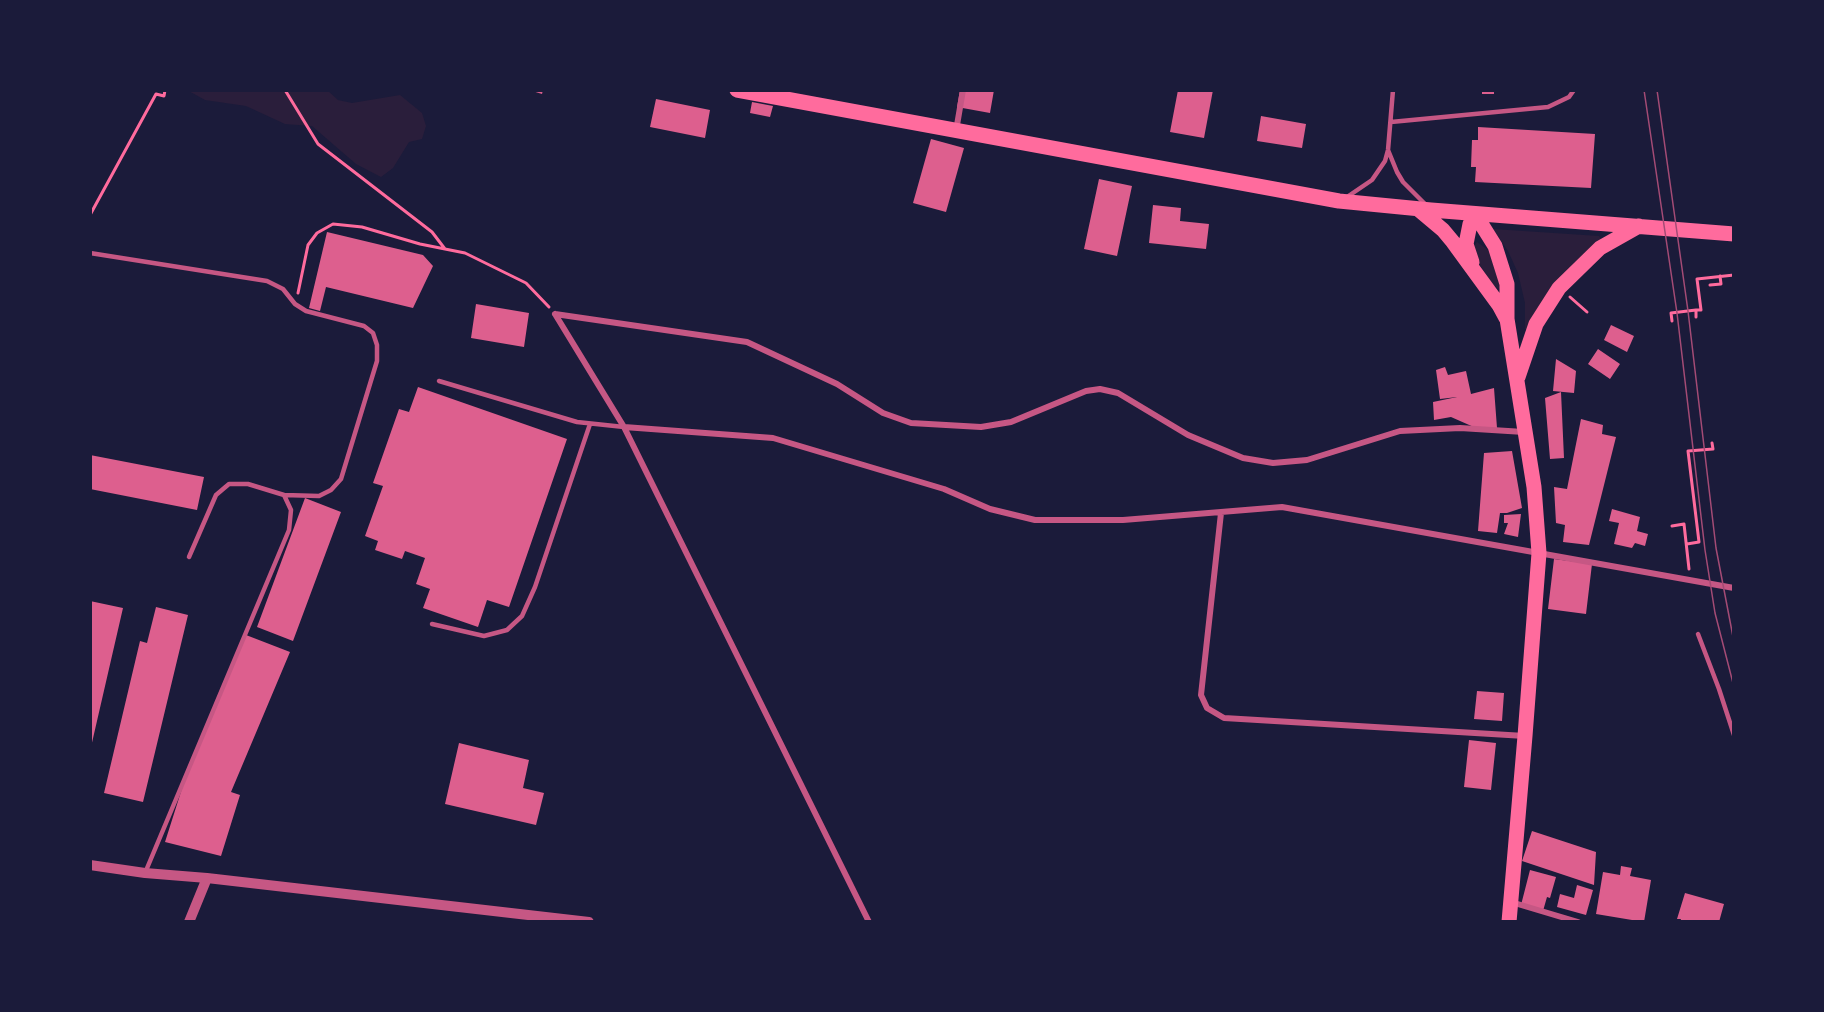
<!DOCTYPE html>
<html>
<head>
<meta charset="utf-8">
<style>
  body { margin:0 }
  #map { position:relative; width:1824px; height:1012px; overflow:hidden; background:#1b1b3a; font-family:Manrope,sans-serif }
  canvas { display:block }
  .frame { position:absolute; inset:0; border:92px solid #1b1b3a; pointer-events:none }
</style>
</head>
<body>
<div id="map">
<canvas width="1824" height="1012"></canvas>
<div class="frame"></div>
</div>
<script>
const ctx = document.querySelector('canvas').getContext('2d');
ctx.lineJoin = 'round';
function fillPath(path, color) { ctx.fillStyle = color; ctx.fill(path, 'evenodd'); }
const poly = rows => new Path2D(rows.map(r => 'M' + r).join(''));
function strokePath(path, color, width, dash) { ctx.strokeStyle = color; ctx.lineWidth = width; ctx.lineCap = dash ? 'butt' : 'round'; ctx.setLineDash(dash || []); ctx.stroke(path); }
fillPath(poly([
  [187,90,327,90,338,100,352,103,400,95,422,113,426,126,422,139,409,142,393,168,381,177,356,164,312,126,285,124,246,106,205,100],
  [1493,229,1599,236,1602,240,1529,330,1525,329,1525,303,1518,273,1508,251],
  [1477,242,1487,249,1494,260,1501,287,1499,289,1493,285,1478,262,1473,247]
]), '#2a1e3b');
fillPath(poly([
  [529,90,543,90,542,94],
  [960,90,994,90,990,113,957,107],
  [1178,90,1213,90,1204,138,1170,132],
  [1482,90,1494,90,1494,94,1482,94],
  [656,99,710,110,705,138,650,127],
  [752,102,773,106,770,117,750,113],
  [1261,116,1306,124,1302,148,1257,141],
  [1478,127,1595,134,1591,188,1475,182,1476,167,1471,167,1472,140,1478,140],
  [931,139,964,148,946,212,913,203],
  [1099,179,1132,186,1117,256,1084,249],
  [1153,205,1181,208,1180,221,1209,224,1206,249,1149,243],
  [327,232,423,255,433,266,413,308,326,287,320,311,309,308],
  [476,304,529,313,524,347,471,338],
  [1611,325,1634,336,1627,352,1604,340],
  [1598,349,1620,364,1610,379,1588,364],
  [1556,359,1576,371,1574,393,1553,391],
  [1445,367,1448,375,1466,371,1471,394,1494,388,1497,428,1476,428,1451,417,1434,420,1433,402,1457,397,1440,399,1436,370],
  [418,387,567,439,509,607,487,600,478,627,423,608,430,589,416,584,425,558,405,551,402,559,375,550,378,541,365,536,383,486,373,483,399,409,409,412],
  [1561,392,1564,458,1550,459,1545,398],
  [1581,419,1603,425,1602,434,1616,437,1589,545,1563,542,1565,525,1556,523,1554,487,1567,489],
  [1512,451,1522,508,1507,513,1500,513,1497,533,1478,531,1484,453],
  [90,455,204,477,197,510,90,489],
  [305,498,341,512,293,641,257,627],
  [1612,509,1640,517,1637,531,1648,534,1645,546,1635,543,1632,548,1614,544,1619,523,1609,521],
  [1521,514,1518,537,1504,534,1508,523,1504,523,1504,515],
  [1554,559,1592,564,1586,614,1548,609],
  [90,601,123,608,91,747,90,747],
  [156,607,188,615,143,802,104,793,140,641,147,643],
  [246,635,290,652,231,792,240,795,221,856,165,842,186,776],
  [1477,691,1504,693,1502,721,1474,719],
  [1469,740,1496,743,1491,790,1464,787],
  [459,743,529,760,523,788,544,793,536,825,445,804],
  [1532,831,1596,852,1594,885,1522,861],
  [1621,866,1632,868,1630,876,1651,880,1644,922,1596,914,1603,872,1620,875],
  [1530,870,1556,877,1550,898,1547,897,1543,911,1521,905],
  [1577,885,1593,890,1586,915,1557,907,1560,894,1574,898],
  [1685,893,1724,904,1719,922,1680,922,1681,919,1677,919]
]), '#dd5f8e');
strokePath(poly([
  [285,90,318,144,432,232,445,249],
  [90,215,156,94,164,96,165,90],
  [1710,285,1721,284,1720,276],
  [298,293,308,245,317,233,333,224,362,227,420,244,465,253,526,283,549,307],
  [1570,297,1587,312],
  [1696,310,1701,310,1697,279,1734,275],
  [1672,321,1671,313,1696,310,1696,317],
  [1672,526,1684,524,1689,569],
  [1687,544,1699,542,1688,451,1713,449,1712,443]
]), '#ff6b9d', 3);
strokePath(poly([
  [1391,122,1548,107,1569,97,1574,90],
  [1388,150,1397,172,1403,182,1425,204],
  [1347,197,1372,180,1385,161,1388,150,1393,90],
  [90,253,267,281,283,289,295,304,306,311,364,326,373,333,377,345,377,361,341,479,331,490,319,496,284,495],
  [439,381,577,422,624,427],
  [432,624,484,636,507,630,522,616,535,587,590,424],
  [1698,634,1719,689,1734,735],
  [145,873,289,530,291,510,284,495,248,484,229,484,216,495,189,557]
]), '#c65784', 4.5);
strokePath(poly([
  [956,131,963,90],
  [555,314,747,342,837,384,883,413,911,423,981,427,1011,422,1086,391,1100,389,1118,393,1188,435,1243,458,1273,463,1307,460,1400,431,1460,428,1524,432],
  [555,314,624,427,869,922],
  [624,427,773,438,944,489,990,509,1035,520,1123,520,1282,507,1734,588],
  [1221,513,1201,695,1207,708,1224,718,1525,736],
  [1511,902,1578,922]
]), '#c65784', 6);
strokePath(poly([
  [90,865,145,873,207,878,589,922],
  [189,922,207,878]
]), '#c65784', 10);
strokePath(poly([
  [737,90,1339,201,1431,210,1734,234],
  [1418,209,1443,230,1453,242,1499,305,1506,318],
  [1475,214,1495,246,1507,284,1507,319,1534,487,1539,553,1525,736,1509,922],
  [1472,262,1466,244,1470,224,1475,214],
  [1518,377,1536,324,1559,288,1600,248,1639,226]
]), '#ff6b9d', 15);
strokePath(poly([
  [1644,90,1677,313,1705,550,1715,613,1734,687],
  [1657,90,1688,311,1716,548,1734,642]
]), '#a44b75', 1.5);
</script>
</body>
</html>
